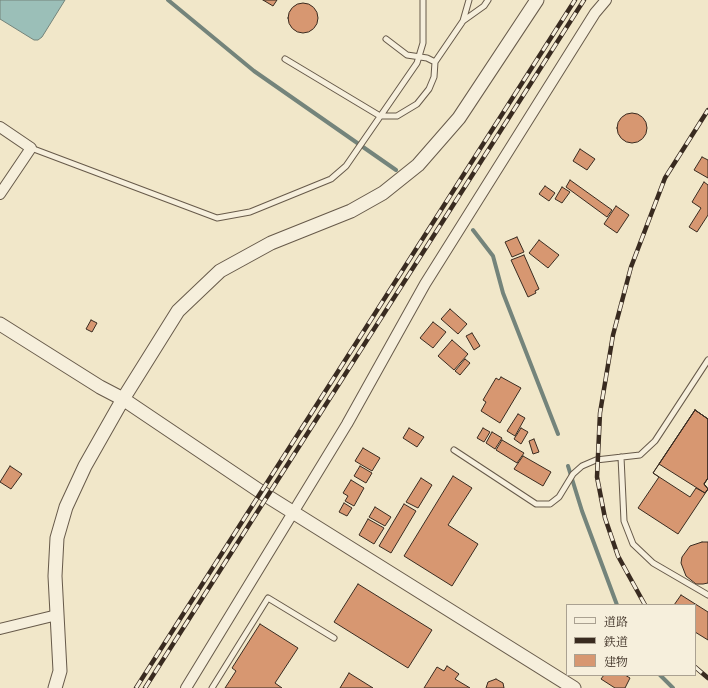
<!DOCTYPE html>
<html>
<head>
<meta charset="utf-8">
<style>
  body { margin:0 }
  #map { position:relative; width:708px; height:688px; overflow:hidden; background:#f1e7c9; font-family:"IM FELL French Canon","Noto Serif JP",serif }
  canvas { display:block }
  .legend { position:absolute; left:566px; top:604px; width:130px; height:72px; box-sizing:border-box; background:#f6efdc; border:1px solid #aaa191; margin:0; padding:5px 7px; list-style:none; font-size:12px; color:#392b20 }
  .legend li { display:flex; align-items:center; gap:8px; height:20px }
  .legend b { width:20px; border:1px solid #aaa191 }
</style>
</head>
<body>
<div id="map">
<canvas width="708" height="688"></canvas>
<ul class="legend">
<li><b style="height:5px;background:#f6efdc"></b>道路</li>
<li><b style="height:5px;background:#392b20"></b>鉄道</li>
<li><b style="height:11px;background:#d79771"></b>建物</li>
</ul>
</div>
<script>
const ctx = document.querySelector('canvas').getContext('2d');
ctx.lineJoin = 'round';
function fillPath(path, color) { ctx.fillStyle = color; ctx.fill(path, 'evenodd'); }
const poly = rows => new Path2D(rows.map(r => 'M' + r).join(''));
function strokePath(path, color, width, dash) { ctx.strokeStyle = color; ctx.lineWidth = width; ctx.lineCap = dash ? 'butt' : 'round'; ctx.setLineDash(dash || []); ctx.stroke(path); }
const water = poly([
  [0,0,65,0,42,37,38,40,34,40,0,19,0,0]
]);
fillPath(water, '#9bbfb8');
strokePath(water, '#74847b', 1);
strokePath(poly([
  [168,0,254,71,396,170],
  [473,230,493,256,503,293,558,434],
  [568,466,582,511,617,605],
  [660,675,673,688]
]), '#74847b', 4);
const building = poly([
  [263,0,277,0,273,6,263,0],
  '288 18a15 15 0 1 1 30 0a15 15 0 1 1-30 0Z',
  '617 128a15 15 0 1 1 30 0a15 15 0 1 1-30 0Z',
  [580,149,595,159,587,170,573,161,580,149],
  [702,157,708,160,708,178,694,170,702,157],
  [570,180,612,210,607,217,566,187,570,180],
  [704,182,708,185,708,215,697,232,689,227,701,208,692,202,704,182],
  [545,186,555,193,549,201,539,194,545,186],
  [562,187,570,192,562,203,555,199,562,187],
  [616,206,629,215,617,233,604,224,616,206],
  [517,237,524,252,512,257,505,242,517,237],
  [539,240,559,255,548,268,529,253,539,240],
  [524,255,539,289,535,291,536,293,528,297,511,260,524,255],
  [450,309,467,324,458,334,441,319,450,309],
  [91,320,97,323,92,332,86,329,91,320],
  [433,322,446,332,433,348,420,338,433,322],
  [472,333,480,346,474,350,466,336,472,333],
  [452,340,468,354,454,370,438,356,452,340],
  [465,359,470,363,460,375,455,371,465,359],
  [501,377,521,388,500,423,481,411,486,402,483,400,496,378,499,380,501,377],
  [695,410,708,419,708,478,704,484,708,489,678,534,638,508,659,477,653,473,695,410],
  [695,410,708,419,708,478,704,484,708,489,705,493,696,488,690,497,653,473,695,410],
  [695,410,708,419,708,478,704,484,708,489,705,493,659,464,695,410],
  [518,414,525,418,515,436,507,431,518,414],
  [409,428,424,437,417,447,403,438,409,428],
  [483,428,490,432,484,442,477,438,483,428],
  [521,428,528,432,521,444,514,439,521,428],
  [492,432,502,438,495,449,486,443,492,432],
  [534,439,539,452,533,454,529,441,534,439],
  [502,440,524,453,517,463,496,450,502,440],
  [363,448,380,458,372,471,355,461,363,448],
  [523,456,551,472,543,486,514,469,523,456],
  [10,466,22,474,11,489,0,482,10,466],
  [360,466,372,473,366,483,354,476,360,466],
  [453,476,472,488,448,525,478,544,452,586,404,556,453,476],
  [421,478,432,485,418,508,406,502,421,478],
  [351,480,364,488,354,506,345,501,348,496,343,493,351,480],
  [344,503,352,508,347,516,339,512,344,503],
  [404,504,416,511,391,553,379,546,404,504],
  [375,507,391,517,385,526,369,517,375,507],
  [368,519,384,528,374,544,359,535,368,519],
  [702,542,708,542,708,583,703,584,696,584,686,576,681,563,682,557,690,546,702,542],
  [358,584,432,630,408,668,334,622,358,584],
  [681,595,708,612,708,640,695,632,695,605,674,605,681,595],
  [260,624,298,648,275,683,282,688,225,688,236,671,232,668,260,624],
  [447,666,459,674,455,679,470,688,424,688,437,667,444,671,447,666],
  [349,673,373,688,340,688,349,673],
  [604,675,625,675,630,678,625,688,615,688,601,679,604,675],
  [496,679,503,683,504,688,486,688,488,682,496,679]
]);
fillPath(building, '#d79771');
strokePath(building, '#392b20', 1);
const service = poly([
  [463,21,469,0],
  [386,39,407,55,427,58,435,62],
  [285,59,380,116,397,116,417,104,429,89,434,77,435,62,463,21,484,6,488,0],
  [31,148,217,218,250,212,331,179,346,166,417,63,423,43,423,0],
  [454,450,536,504,550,504,559,497,573,474,582,466,596,460,640,455,655,441,708,360],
  [621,457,624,521,633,544,653,563,708,595],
  [212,688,268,598,334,638]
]);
const minor = poly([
  [0,127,31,148,0,194],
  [0,629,57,615],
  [186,688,347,424,425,284,595,13,606,0]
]);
const tertiary = poly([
  [0,324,100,387,123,399,267,496,574,688],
  [55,688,60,671,55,576,57,538,66,507,85,466,123,399,178,311,220,271,271,243,351,211,383,193,418,165,459,118,537,0]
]);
strokePath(service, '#675a4a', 7);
strokePath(minor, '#675a4a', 12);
strokePath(tertiary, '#675a4a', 15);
strokePath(service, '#f6efdc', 5);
strokePath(minor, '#f6efdc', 10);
strokePath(tertiary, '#f6efdc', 13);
const rail = poly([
  [645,605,618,556,605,518,597,477,600,413,613,335,631,267,665,178,708,110],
  [695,667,708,678],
  [136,688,575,0],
  [145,688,584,0]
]);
strokePath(rail, '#392b20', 4.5);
strokePath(rail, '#f6efdc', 3, [9]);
</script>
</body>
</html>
